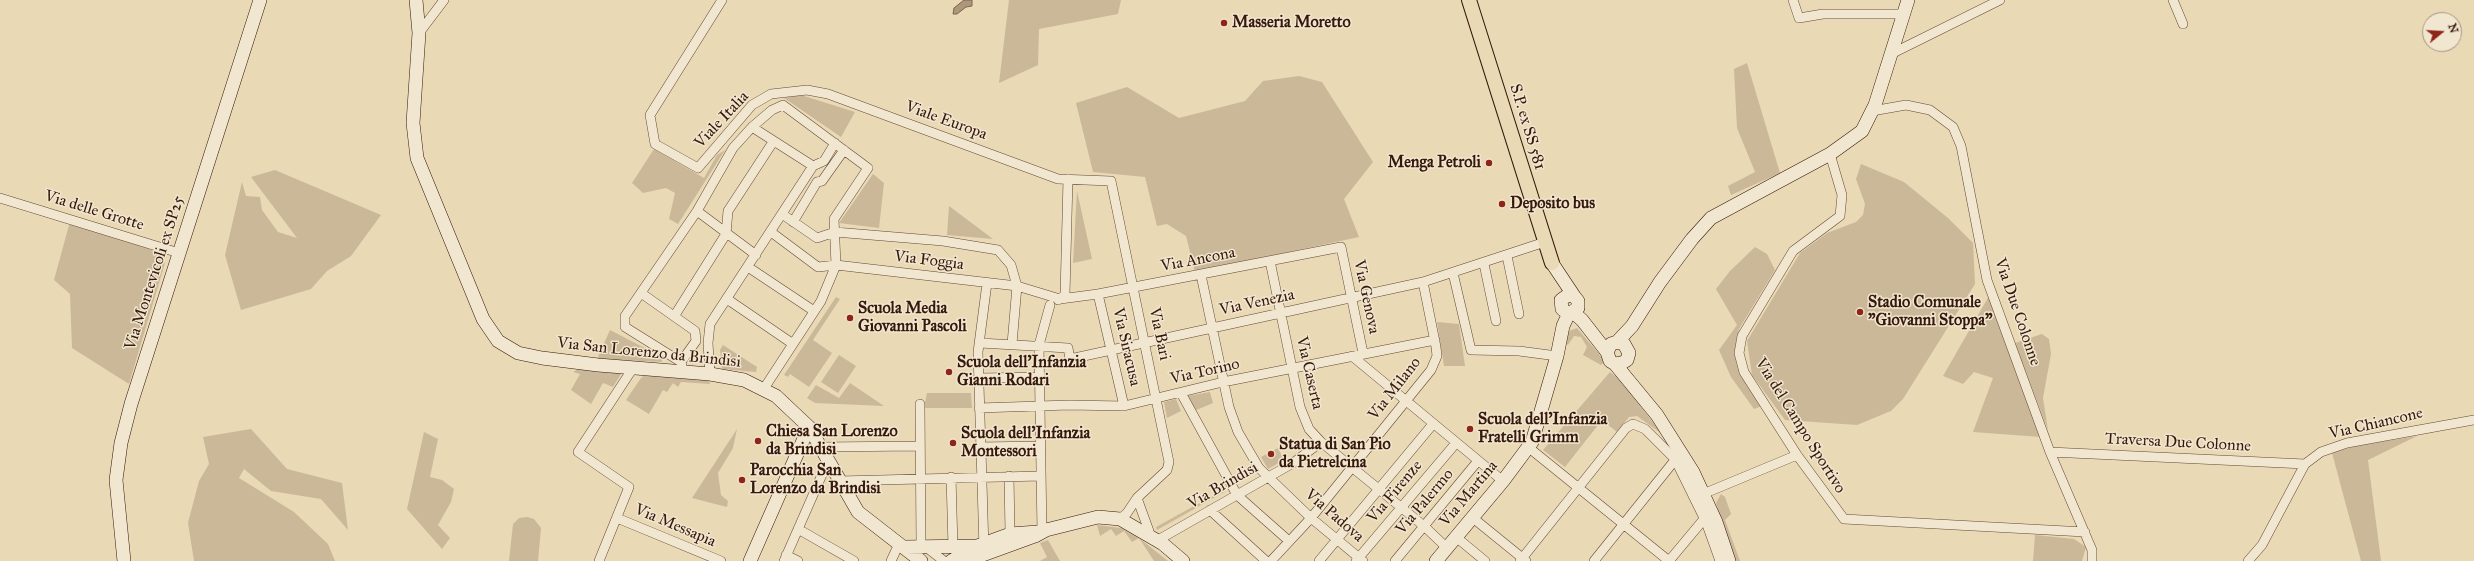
<!DOCTYPE html>
<html>
<head>
<meta charset="utf-8">
<style>
  body { margin:0 }
  #map { position:relative; width:2474px; height:561px; overflow:hidden; background:#e9d9b5; font-family:"IM FELL Great Primer",serif }
  canvas { display:block }
  .north { position:absolute; left:2422px; top:12px; width:40px; height:40px; box-sizing:border-box; background:#f1e6cf; border:1px solid #a69481; border-radius:50%; rotate:72deg; font-size:11px; font-weight:700; line-height:16px; text-align:center; color:#36180c }
  .north::after { content:''; display:block; margin:auto; width:14px; height:18px; background:#8f2418; clip-path:polygon(50% 0,100% 100%,50% 72%,0 100%) }
</style>
</head>
<body>
<div id="map">
<canvas width="2474" height="561"></canvas>
<div class="north">N</div>
</div>
<script>
const ctx = document.querySelector('canvas').getContext('2d');
ctx.lineJoin = 'round';
function fillPath(path, color) { ctx.fillStyle = color; ctx.fill(path, 'evenodd'); }
const poly = rows => new Path2D(rows.map(r => 'M' + r).join(''));
function strokePath(path, color, width, dash) { ctx.strokeStyle = color; ctx.lineWidth = width; ctx.lineCap = dash ? 'butt' : 'round'; ctx.setLineDash(dash || []); ctx.stroke(path); }
function label(font, color, halo, rows, align = 'center') {
  ctx.font = font + ' "IM FELL Great Primer",serif'; ctx.lineWidth = 3; ctx.setLineDash([]); ctx.textBaseline = 'middle'; ctx.strokeStyle = halo; ctx.fillStyle = color; for (const [text, x, y, turn = 0] of rows) {
    ctx.save(); ctx.translate(x, y); ctx.rotate((+turn || 0) * Math.PI / 180); ctx.textAlign = isNaN(turn) ? turn : align; if (halo) ctx.strokeText(text, 0, 0); ctx.fillText(text, 0, 0); ctx.restore();
  }
}
fillPath(poly([
  [1009,0,1121,0,1118,14,1039,29,1038,65,999,83],
  [1747,63,1780,173,1731,195,1728,186,1755,172,1737,128,1734,69],
  [1299,76,1322,82,1373,162,1344,199,1359,237,1195,272,1186,236,1167,224,1157,226,1145,177,1093,172,1076,103,1127,87,1179,118,1245,101,1263,81],
  [801,95,855,112,841,137,784,98],
  [654,149,704,178,717,155,725,150,678,224,669,219,675,193,666,188,643,193,632,183],
  [1861,164,1904,182,1948,218,1973,243,1975,284,1903,399,1891,411,1857,425,1785,420,1752,375,1747,341,1800,253,1827,233,1856,222,1863,215,1865,204,1856,179],
  [275,170,381,215,351,256,327,271,311,289,241,310,225,255,242,182,246,196,260,197,262,210,278,232,297,238,251,177],
  [873,174,884,183,879,228,839,223],
  [1077,191,1092,259,1073,263],
  [949,206,993,239,947,235],
  [82,223,159,253,165,263,129,384,72,348,70,294,54,280,69,225],
  [1755,247,1767,254,1775,270,1739,329,1736,344,1736,362,1762,406,1754,409,1731,377,1719,350,1737,325,1716,289,1730,271],
  [1989,296,2041,437,1973,432,1993,378,1974,372,1963,384,1943,376],
  [836,297,840,299,813,340,832,353,809,387,790,374,788,377,784,375],
  [1437,322,1459,324,1465,366,1444,366],
  [1577,328,1605,361,1601,365,1583,355,1587,347,1581,337,1574,336,1568,345,1566,343,1569,331],
  [610,330,662,357,662,362,597,359],
  [2042,334,2049,339,2051,354,2043,398,2048,430,2015,343],
  [723,345,757,367,756,372,722,369,720,350],
  [839,355,856,366,838,393,821,382],
  [578,369,620,372,621,374,613,387,603,383,591,404,571,390,580,374,573,372],
  [1610,372,1619,379,1662,434,1637,416,1629,417,1617,432,1602,420,1565,467,1543,450],
  [645,375,709,380,710,384,681,382,678,387,673,383,667,392,663,390,649,414,626,400,641,378],
  [850,383,884,406,815,403,807,398,816,385,839,398],
  [1210,392,1213,403,1194,411,1187,396],
  [927,393,971,393,972,408,924,408],
  [1176,399,1181,411,1167,418,1164,402],
  [251,429,287,469,342,483,348,530,321,499,271,491,244,469,239,478,294,512,328,544,335,561,194,561,188,523,199,481,209,464,203,437],
  [737,429,733,448,718,473,721,495,728,501,727,507,692,498],
  [424,432,438,439,430,477,442,480,454,489,451,502,438,525,450,538,442,549,407,509],
  [2417,436,2368,460,2381,561,2361,561,2332,453,2355,446],
  [1278,448,1284,460,1268,469,1261,457],
  [1225,489,1226,491,1157,530,1156,527],
  [1721,494,1725,497,1731,514,1725,520,1740,561,1735,561,1716,503],
  [527,517,534,519,541,528,538,561,509,561,513,524,519,518],
  [1097,525,1121,528,1139,538,1168,561,1154,561,1139,538,1132,542,1124,531,1116,536,1111,529,1100,536],
  [2035,535,2074,539,2086,547,2082,561,2033,561],
  [1048,540,1060,561,1040,561,1047,557,1040,543]
]), '#cbb898');
const water = poly([
  [964,0,972,0,972,6,966,7,957,14,953,14,954,8,964,0]
]);
fillPath(water, '#ac977c');
strokePath(water, '#7d644f', 1);
const street = poly([
  [722,0,650,115,655,144,698,168,752,105,771,94,807,90,828,94,1058,179,1111,181,1169,462,1167,470,1137,498,1127,513,1120,519],
  [1793,0,1799,18,1823,14,1903,14],
  [2173,0,2183,24],
  [419,33,444,0],
  [1893,53,2000,0],
  [1872,111,1906,105,1930,110,1953,127,1961,146,1987,280,2050,452,2092,550,2092,561],
  [752,127,813,166],
  [1830,154,1842,195,1840,216,1793,251,1742,336,1739,353,1744,372,1797,455,1844,519,2085,532],
  [0,198,179,253],
  [697,211,756,255],
  [782,214,817,238,835,232,943,241,998,250,1011,265,1017,286,1012,344],
  [793,222,817,182,822,181,844,150],
  [771,232,818,267,836,265,1017,286,1060,299,1098,294,1341,247,1363,353],
  [1507,256,1519,314],
  [1270,261,1300,407,1309,429,1321,442,1424,526,1447,548],
  [1484,264,1496,321],
  [748,267,814,311],
  [1453,273,1471,350,1519,351,1557,356],
  [1201,275,1229,407,1238,432,1259,468,1311,518,1363,561],
  [641,293,695,331,696,341,681,362],
  [1098,294,1124,406],
  [727,299,793,344],
  [1058,300,1065,295,1068,179],
  [675,315,726,234,728,211,773,142],
  [980,343,1068,348,1070,359,1423,282,1545,242],
  [1352,356,1503,481],
  [683,372,681,362,625,327,625,316,697,211,733,148,752,127,772,110,783,105,868,168,834,219,836,265,821,301,763,390],
  [710,374,708,343,710,324,813,166,824,161,835,143],
  [979,378,1040,377],
  [1181,393,1237,495,1289,541],
  [920,404,921,546],
  [979,408,1069,405,1124,406,1223,382,1435,340],
  [820,447,919,446],
  [980,447,1041,446],
  [1528,447,1669,561],
  [2050,452,2305,464],
  [1009,476,1010,534],
  [951,477,953,547],
  [839,481,1041,476],
  [1703,494,1797,455],
  [1137,498,1149,531],
  [1210,510,1266,561],
  [617,518,721,561],
  [1473,518,1526,561],
  [798,529,854,561],
  [1042,532,1039,345,1050,305],
  [1456,537,1485,561],
  [1158,540,1293,463,1321,442],
  [926,547,944,561],
  [984,549,978,352,987,283],
  [786,555,798,561],
  [599,561,629,487,578,452,633,368],
  [784,561,828,461],
  [891,561,899,544],
  [1271,561,1311,518,1431,370,1437,356,1436,347,1423,282],
  [1319,561,1433,424],
  [1356,561,1456,443],
  [1395,561,1477,462],
  [1520,561,1626,428,1633,424,1645,429,1675,459,1706,522,1720,561],
  [1594,561,1679,455],
  [1669,561,1704,519],
  [2248,561,2262,545,2305,464,2321,452,2347,443,2474,420]
]);
const secondary = poly([
  [416,0,419,33,413,123,417,158,483,319,498,341,518,353,542,358,598,365,710,374,744,380,776,396,809,427,858,512,921,561],
  [1552,263,1574,296],
  [1572,312,1578,308,1578,301,1574,296,1568,295,1561,300,1562,309,1566,312,1574,313,1582,320,1607,352,1610,361,1615,364,1622,363,1627,360,1629,353,1624,344,1617,342,1611,344,1607,352],
  [1617,342,1632,326,1660,282,1692,239,1711,218,1830,154,1862,131,1875,105,1908,0],
  [1615,364,1657,415,1693,472,1716,522,1729,561],
  [905,547,977,546,1010,534,1038,532],
  [124,561,116,480,121,443,131,404,260,0],
  [750,561,809,427],
  [951,561,973,548],
  [966,561,1035,536,1046,530,1098,517,1120,519,1163,544,1183,561],
  [1436,561,1503,481,1532,442,1557,356,1563,326,1569,313]
]);
const primary = poly([
  [1469,0,1552,263]
]);
strokePath(street, '#634836', 10);
strokePath(secondary, '#36180c', 14);
strokePath(primary, '#36180c', 16);
strokePath(street, '#f1e6cf', 9);
strokePath(secondary, '#f1e6cf', 13);
strokePath(primary, '#e9d9b5', 14);
for (const [x, y, r, color] of [
  [1224,23,4,"#8f2418"],
  [1489,163,4,"#8f2418"],
  [1502,204,4,"#8f2418"],
  [1860,312,4,"#8f2418"],
  [850,318,4,"#8f2418"],
  [949,372,4,"#8f2418"],
  [1470,429,4,"#8f2418"],
  [758,441,4,"#8f2418"],
  [953,443,4,"#8f2418"],
  [1271,454,4,"#8f2418"],
  [742,480,4,"#8f2418"]
]) { const dot = new Path2D(); dot.arc(x, y, r, 0, 2 * Math.PI); ctx.fillStyle = color; ctx.fill(dot); strokePath(dot, '#f1e6cf', 1.5); }
label('bold 16px', '#36180c', '#f1e6cf', [
  ["Masseria Moretto",1232,23],
  ["Menga Petroli",1481,163,"right"],
  ["Deposito bus",1510,204],
  ["Stadio Comunale",1868,303],
  ["\"Giovanni Stoppa\"",1868,321],
  ["Scuola Media",858,309],
  ["Giovanni Pascoli",858,327],
  ["Scuola dell'Infanzia",957,363],
  ["Gianni Rodari",957,381],
  ["Scuola dell'Infanzia",1478,420],
  ["Fratelli Grimm",1478,438],
  ["Chiesa San Lorenzo",766,432],
  ["da Brindisi",766,450],
  ["Scuola dell'Infanzia",961,434],
  ["Montessori",961,452],
  ["Statua di San Pio",1279,445],
  ["da Pietrelcina",1279,463],
  ["Parocchia San",750,471],
  ["Lorenzo da Brindisi",750,489]
], 'left');
label('16px', '#36180c', '#f1e6cf', [
  ["Viale Italia",722,120,-47],
  ["Viale Europa",946,121,20],
  ["S.P. ex SS 581",1527,127,73],
  ["Via delle Grotte",94,211,17],
  ["Via Ancona",1198,260,-11],
  ["Via Foggia",929,261,7],
  ["Via Montevicoli ex SP25",155,273,-72],
  ["Via Genova",1366,297,78],
  ["Via Venezia",1257,303,-12],
  ["Via Due Colonne",2017,312,71],
  ["Via Bari",1159,334,78],
  ["Via Siracusa",1126,347,77],
  ["Via San Lorenzo da Brindisi",649,353,6],
  ["Via Torino",1205,372,-13],
  ["Via Caserta",1309,373,77],
  ["Via Milano",1395,389,-52],
  ["Via Chiancone",2376,424,-13],
  ["Via del Campo Sportivo",1800,426,58],
  ["Traversa Due Colonne",2178,443,3],
  ["Via Brindisi",1223,486,-30],
  ["Via Firenze",1395,492,-50],
  ["Via Martina",1469,494,-50],
  ["Via Palermo",1425,502,-50],
  ["Via Padova",1334,516,41],
  ["Via Messapia",675,526,23]
]);
</script>
</body>
</html>
